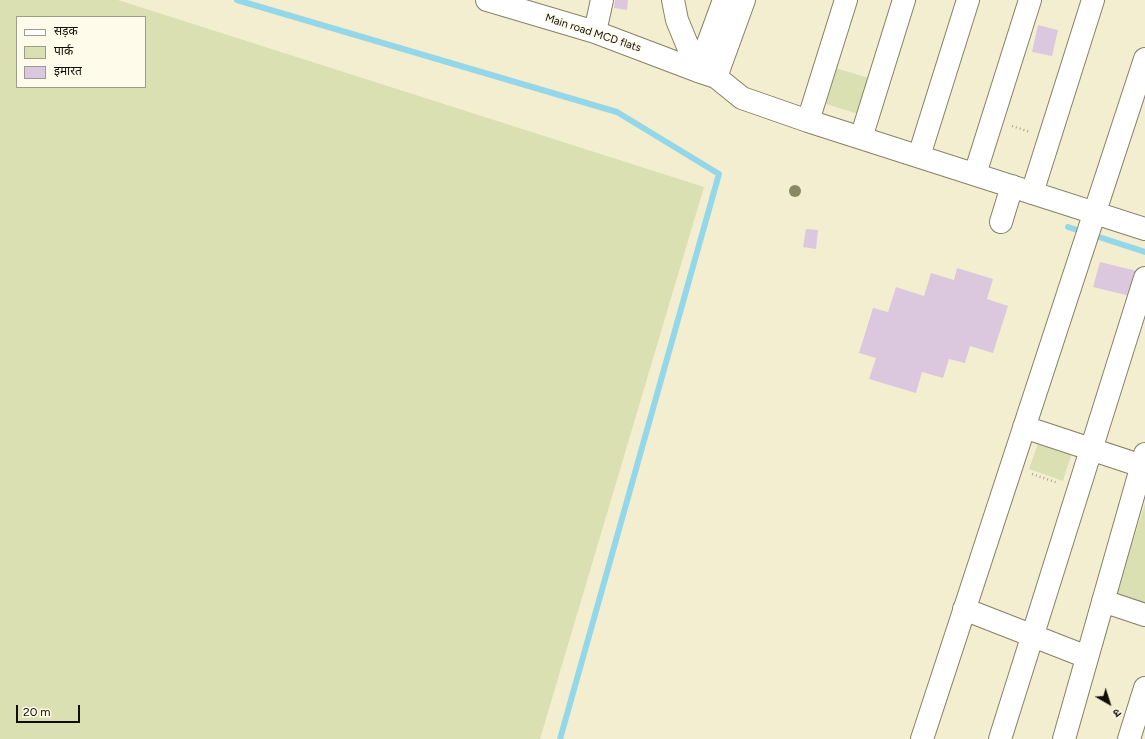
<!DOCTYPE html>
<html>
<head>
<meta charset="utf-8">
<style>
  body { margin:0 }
  #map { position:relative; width:1145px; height:739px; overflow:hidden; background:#f4eed1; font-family:Figtree,"Noto Sans Devanagari",sans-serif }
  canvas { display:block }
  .legend { position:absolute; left:16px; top:16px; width:130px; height:72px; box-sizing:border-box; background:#fefbea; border:1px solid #9e9c8e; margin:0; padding:5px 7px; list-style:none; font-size:12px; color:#0f0d04 }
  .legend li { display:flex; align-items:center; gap:8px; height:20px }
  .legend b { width:20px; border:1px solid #9e9c8e }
  .north { position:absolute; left:1089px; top:683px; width:40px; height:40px; -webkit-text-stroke:3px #fefbea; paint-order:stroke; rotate:141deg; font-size:11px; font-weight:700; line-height:16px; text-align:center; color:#0f0d04 }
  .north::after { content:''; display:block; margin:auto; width:14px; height:18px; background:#0f0d04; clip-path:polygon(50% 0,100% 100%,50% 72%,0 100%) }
  .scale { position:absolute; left:16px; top:705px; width:64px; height:18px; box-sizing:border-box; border:2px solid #0f0d04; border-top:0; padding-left:5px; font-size:12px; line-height:14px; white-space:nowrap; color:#0f0d04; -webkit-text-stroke:3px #fefbea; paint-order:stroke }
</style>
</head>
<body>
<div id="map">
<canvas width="1145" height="739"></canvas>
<ul class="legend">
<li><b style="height:5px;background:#fff"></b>सड़क</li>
<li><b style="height:11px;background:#dae0b2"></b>पार्क</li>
<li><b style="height:11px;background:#dbc7de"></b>इमारत</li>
</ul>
<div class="north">उ</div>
<div class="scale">20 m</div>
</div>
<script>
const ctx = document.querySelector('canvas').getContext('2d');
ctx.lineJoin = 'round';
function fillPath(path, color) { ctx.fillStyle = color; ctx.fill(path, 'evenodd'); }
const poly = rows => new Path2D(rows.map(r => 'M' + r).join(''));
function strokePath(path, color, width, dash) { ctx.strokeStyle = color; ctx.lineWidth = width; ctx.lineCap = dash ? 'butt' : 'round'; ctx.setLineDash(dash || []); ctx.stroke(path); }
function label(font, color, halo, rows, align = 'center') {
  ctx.font = font + ' Figtree,sans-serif'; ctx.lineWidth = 3; ctx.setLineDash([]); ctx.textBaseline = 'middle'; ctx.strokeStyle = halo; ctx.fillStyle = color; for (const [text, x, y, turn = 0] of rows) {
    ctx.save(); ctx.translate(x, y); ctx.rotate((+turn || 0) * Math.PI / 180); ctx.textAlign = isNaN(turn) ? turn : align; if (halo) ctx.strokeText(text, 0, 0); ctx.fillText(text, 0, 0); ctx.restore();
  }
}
fillPath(poly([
  [0,0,118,0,704,187,540,739,0,739],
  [17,17,145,17,145,87,17,87],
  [832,67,869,78,858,114,820,102],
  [1040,438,1073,449,1063,481,1029,469],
  [1145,503,1145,603,1116,594]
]), '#dae0b2');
strokePath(poly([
  [237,0,617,112,719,174,560,739],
  [1068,227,1145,252]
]), '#93d7e9', 6);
fillPath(poly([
  [615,0,628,0,627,10,614,8],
  [1038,25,1058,30,1052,56,1032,52],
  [806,229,818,230,816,249,803,247],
  [1100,262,1141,272,1134,297,1093,287],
  [957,268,993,279,987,299,1008,306,993,353,970,346,965,363,949,359,943,378,922,372,916,393,869,379,876,358,859,353,873,308,888,312,896,287,924,296,931,273,954,280]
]), '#dbc7de');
const minor = poly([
  [487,0,595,32,698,71,716,77,742,98,808,121,1145,229],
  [673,0,677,20,698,71],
  [595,32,602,0],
  [698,71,724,0],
  [716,77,744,0],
  [808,121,846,0],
  [861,138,904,0],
  [919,156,968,0],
  [975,174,1030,0],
  [1032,193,1093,0],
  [1001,222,1012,186],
  [1024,427,1145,467],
  [1103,601,1145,615],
  [964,609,1087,657],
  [922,739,1145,59],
  [1000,739,1145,278],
  [1064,739,1145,454],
  [1129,739,1145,688]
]);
strokePath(minor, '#858066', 24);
strokePath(poly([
  [1012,126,1030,132],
  [1032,474,1058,483]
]), '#aaa58e', 2.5, [1, 3]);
strokePath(minor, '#fff', 22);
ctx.fillStyle = '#898863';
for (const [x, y] of [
  [795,191]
]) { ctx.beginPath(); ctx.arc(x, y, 6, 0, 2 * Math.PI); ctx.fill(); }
label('11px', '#0f0d04', '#fefbea', [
  ["Main road MCD flats",593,33,18]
]);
</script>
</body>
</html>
